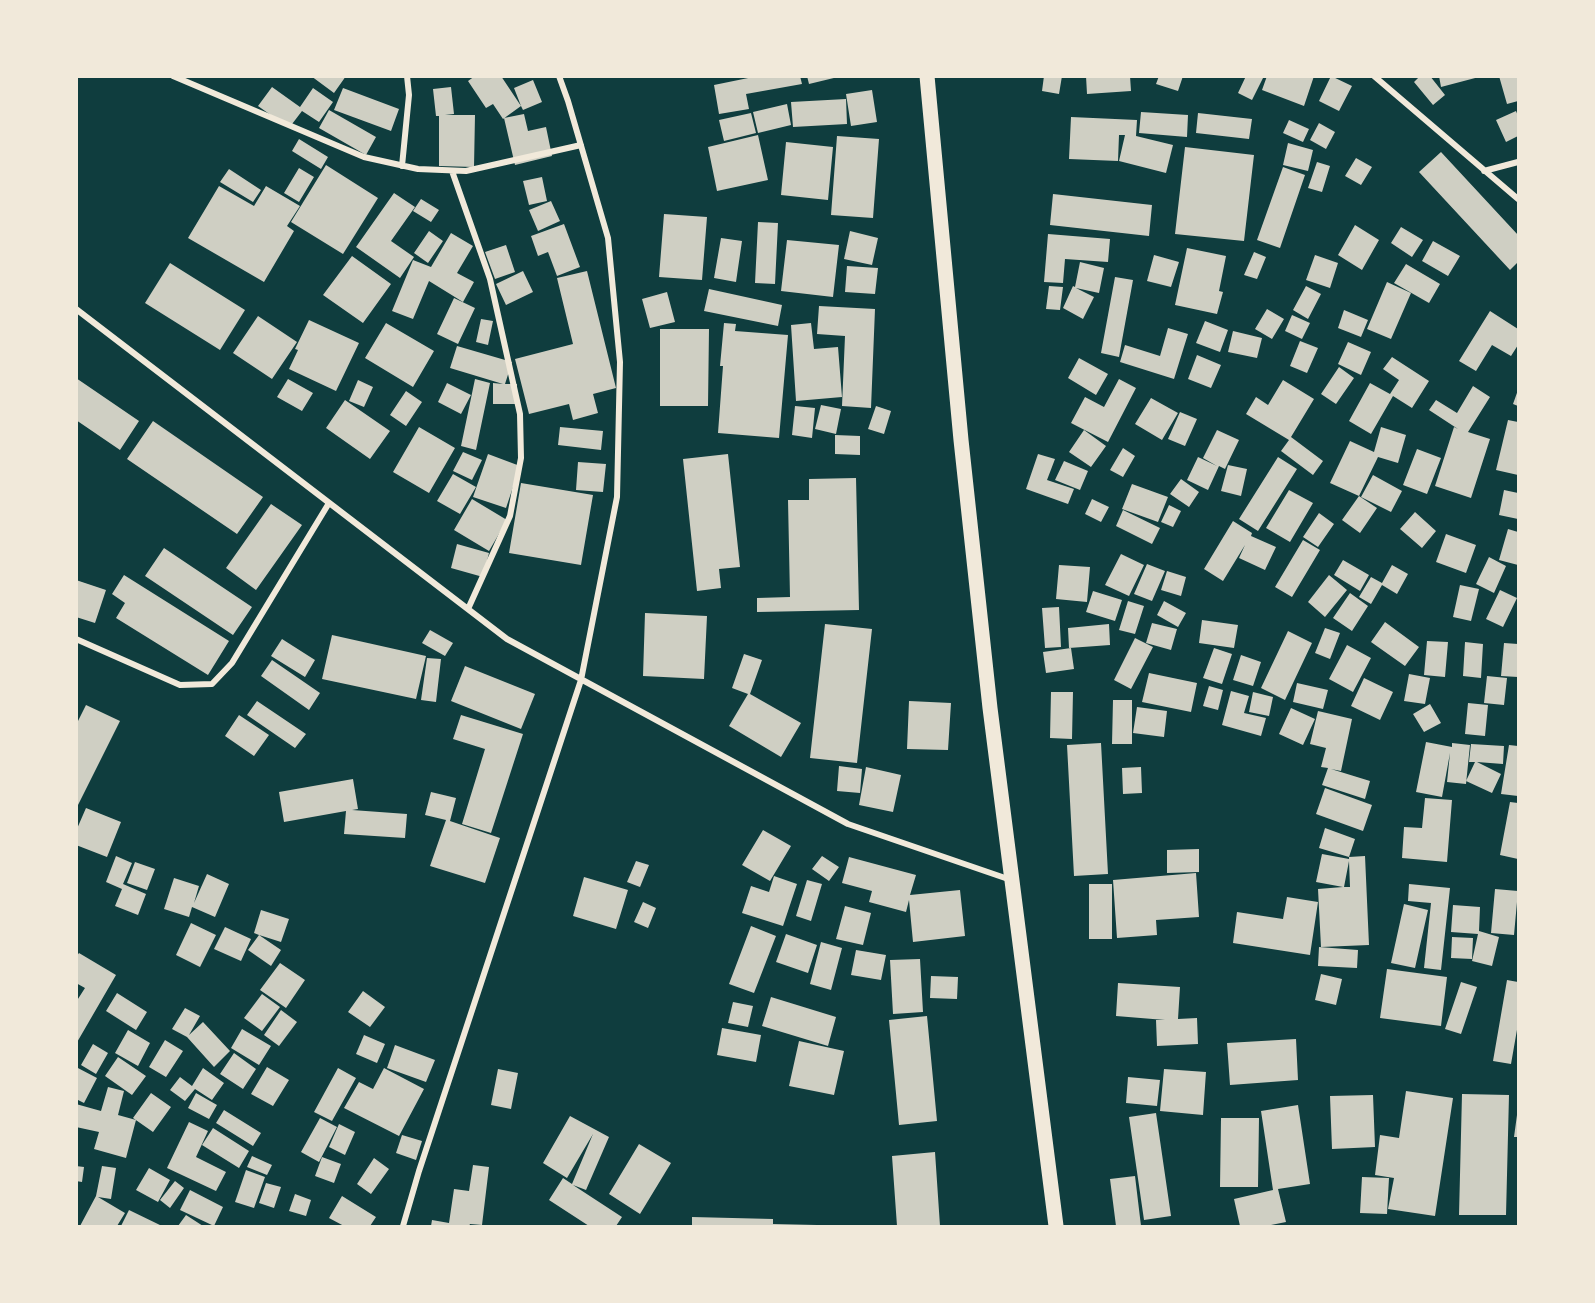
<!DOCTYPE html>
<html>
<head>
<meta charset="utf-8">
<style>
  body { margin:0 }
  #map { position:relative; width:1595px; height:1303px; overflow:hidden; background:#0f3d3e; font-family:"PT Sans Narrow",sans-serif }
  canvas { display:block }
  .frame { position:absolute; inset:0; border:78px solid #f1e9da; pointer-events:none }
</style>
</head>
<body>
<div id="map">
<canvas width="1595" height="1303"></canvas>
<div class="frame"></div>
</div>
<script>
const ctx = document.querySelector('canvas').getContext('2d');
ctx.lineJoin = 'round';
function fillPath(path, color) { ctx.fillStyle = color; ctx.fill(path, 'evenodd'); }
const poly = rows => new Path2D(rows.map(r => 'M' + r).join(''));
function strokePath(path, color, width, dash) { ctx.strokeStyle = color; ctx.lineWidth = width; ctx.lineCap = dash ? 'butt' : 'round'; ctx.setLineDash(dash || []); ctx.stroke(path); }
fillPath(poly([
  [311,76,346,76,334,93],
  [475,76,501,76,521,106,514,88,533,80,542,102,523,110,521,106,503,119,493,104,486,108,468,81],
  [758,76,800,76,802,84,746,94,749,109,719,114,714,85],
  [807,76,837,76,838,77,809,84],
  [1044,76,1062,76,1059,94,1042,91],
  [1086,76,1130,76,1131,91,1087,94],
  [1159,76,1183,76,1178,91,1156,84],
  [1246,76,1264,76,1252,100,1238,93],
  [1267,76,1291,77,1314,76,1304,106,1262,90],
  [1331,76,1352,86,1339,111,1319,101],
  [1420,76,1430,76,1445,95,1433,105,1414,82],
  [1439,76,1479,76,1479,77,1441,87],
  [1499,76,1518,76,1518,101,1507,104],
  [272,87,300,107,313,88,333,102,319,122,302,111,289,128,258,106],
  [451,87,454,114,445,115,475,115,474,167,439,166,439,116,436,116,433,89],
  [343,88,399,109,391,131,334,110],
  [872,90,877,122,851,126,846,94],
  [846,99,847,124,793,127,791,102],
  [787,104,791,125,758,133,753,112],
  [329,110,376,137,366,155,319,128],
  [1516,111,1518,116,1518,136,1506,142,1496,120],
  [1141,112,1188,115,1187,137,1139,133],
  [751,113,756,133,724,141,719,120],
  [1198,113,1252,119,1249,139,1196,133],
  [524,114,528,131,546,127,552,156,515,165,504,118],
  [1071,117,1137,120,1136,136,1173,145,1166,173,1119,161,1125,135,1119,135,1118,161,1069,159],
  [1289,120,1309,129,1303,142,1283,133],
  [1319,123,1335,132,1326,149,1310,140],
  [758,135,768,180,717,191,708,147],
  [837,136,879,139,873,218,831,215],
  [299,139,328,157,321,169,292,151],
  [786,142,833,147,828,200,781,195],
  [1288,143,1313,150,1308,171,1283,165],
  [1185,147,1254,155,1244,241,1175,234],
  [1441,152,1518,235,1518,262,1510,270,1419,172],
  [1356,158,1372,167,1361,185,1345,176],
  [1317,162,1330,166,1322,192,1308,188],
  [326,165,378,198,343,254,291,222],
  [1283,167,1305,175,1280,248,1257,240],
  [299,168,314,177,299,202,284,193],
  [229,169,261,190,253,202,220,182],
  [542,177,547,201,529,205,523,181],
  [219,186,254,206,266,186,300,206,287,226,294,231,264,282,188,238],
  [394,193,415,207,391,241,414,257,400,278,356,247],
  [1053,194,1152,205,1149,236,1050,225],
  [421,199,439,210,431,222,413,211],
  [551,201,560,221,538,231,529,210],
  [664,214,707,217,702,280,659,277],
  [758,222,778,223,775,284,755,283],
  [564,224,580,267,557,276,548,252,538,256,531,236],
  [1355,225,1379,240,1362,270,1338,255],
  [1401,227,1423,240,1412,257,1391,243],
  [429,231,443,241,428,263,414,253],
  [850,231,878,238,872,265,844,259],
  [451,233,473,246,457,273,474,282,463,302,429,281,413,319,392,311,413,260,431,267],
  [1048,234,1110,239,1108,262,1065,259,1063,283,1044,282],
  [721,238,742,241,736,282,714,278],
  [787,240,839,245,833,297,781,291],
  [1433,241,1460,256,1448,276,1422,261],
  [506,245,515,272,495,279,485,252],
  [1187,248,1226,256,1219,291,1223,292,1217,314,1175,305],
  [1254,252,1266,257,1257,279,1244,275],
  [1154,255,1179,262,1171,287,1147,281],
  [1315,255,1338,263,1330,288,1306,280],
  [352,256,391,284,363,323,323,295],
  [1080,262,1104,268,1099,293,1076,288,1094,297,1083,319,1063,308,1073,286,1075,287],
  [170,263,245,310,220,350,145,303],
  [1406,264,1440,284,1429,303,1394,283],
  [847,266,878,268,875,294,845,292],
  [523,271,533,292,506,305,496,284],
  [587,271,616,388,593,394,598,413,573,420,569,404,529,414,515,359,573,344,557,278],
  [1115,277,1133,280,1119,357,1101,353],
  [1387,282,1411,293,1391,339,1367,329],
  [1049,286,1063,287,1060,310,1046,309],
  [1306,286,1321,294,1308,319,1293,310],
  [709,289,782,305,778,326,704,311],
  [667,292,675,322,650,328,642,299],
  [454,298,475,308,458,344,437,334],
  [819,306,875,309,871,408,842,406,845,336,817,334],
  [1267,309,1284,319,1272,339,1255,329],
  [1344,310,1368,320,1361,337,1338,328],
  [1490,311,1518,329,1518,345,1511,356,1492,345,1476,371,1459,361],
  [1292,315,1310,323,1302,339,1285,331],
  [258,316,297,342,272,379,233,353],
  [481,319,493,321,488,345,476,342],
  [309,320,359,343,336,391,289,369,298,350,295,349],
  [1205,321,1228,330,1220,352,1196,343],
  [386,323,434,351,413,387,365,358],
  [724,323,736,324,735,331,788,335,779,438,718,433,723,366,720,366],
  [811,323,814,349,838,347,842,397,796,401,791,325],
  [1168,328,1188,334,1174,379,1120,362,1125,345,1160,356],
  [660,329,709,329,708,406,660,406],
  [1233,331,1262,338,1257,358,1228,352],
  [1300,341,1318,348,1307,373,1290,366],
  [1348,342,1371,352,1361,375,1338,364],
  [457,346,512,362,505,384,517,384,517,404,493,404,493,383,503,384,450,368],
  [1197,355,1221,365,1211,388,1188,379],
  [1392,357,1429,381,1412,408,1393,396,1371,434,1349,421,1370,383,1390,394,1399,380,1383,369],
  [1079,358,1108,374,1096,395,1068,378],
  [1339,367,1354,378,1336,404,1321,394],
  [76,378,139,421,120,450,76,420],
  [288,379,313,393,302,411,277,397],
  [475,379,490,383,476,450,461,446],
  [1119,379,1136,388,1108,442,1071,423,1085,397,1104,407],
  [358,380,373,387,364,407,349,401],
  [1283,380,1314,399,1291,437,1323,461,1313,475,1281,451,1289,440,1246,414,1256,397,1268,405],
  [447,383,471,395,461,414,438,402],
  [1473,386,1490,397,1468,432,1490,439,1471,498,1435,486,1454,427,1458,429,1429,410,1436,400,1457,413],
  [1518,390,1518,406,1513,404],
  [406,391,422,402,406,426,390,415],
  [1151,398,1178,413,1162,440,1135,424],
  [345,400,390,431,370,459,326,428],
  [821,405,841,409,836,434,815,429],
  [795,406,815,408,812,438,792,435],
  [876,406,891,411,884,434,868,429],
  [1180,412,1197,419,1185,446,1168,439],
  [1508,420,1518,422,1518,475,1496,470],
  [153,421,263,497,237,534,127,459],
  [419,427,455,448,429,493,393,472],
  [560,427,603,431,601,450,558,445],
  [1381,427,1406,435,1398,463,1378,457,1359,496,1377,508,1360,533,1342,520,1359,496,1330,483,1350,441,1374,452],
  [1084,430,1106,446,1091,467,1069,452],
  [1217,430,1239,440,1225,469,1219,466,1208,490,1187,480,1198,457,1217,466,1203,458],
  [835,435,860,436,860,455,835,454],
  [1123,448,1135,456,1123,477,1110,470],
  [1417,449,1441,458,1427,494,1403,485],
  [463,452,482,460,472,480,453,471],
  [488,454,520,466,506,508,473,497],
  [728,454,740,567,719,569,721,588,697,591,683,459],
  [1038,454,1055,459,1047,480,1074,489,1068,504,1026,489],
  [1278,457,1297,469,1258,531,1239,519],
  [1064,461,1088,471,1080,490,1055,480],
  [578,462,606,464,603,492,576,490],
  [1228,465,1247,469,1241,496,1221,491],
  [453,474,476,487,460,514,437,501],
  [1373,475,1402,491,1391,512,1361,497],
  [856,478,859,610,757,612,757,598,790,597,788,500,809,500,809,479],
  [1181,479,1199,492,1189,507,1170,494],
  [521,483,593,495,581,565,509,553],
  [1132,484,1168,497,1158,522,1122,509],
  [1289,490,1313,503,1290,542,1266,528],
  [1504,490,1518,493,1518,519,1499,515],
  [472,499,507,520,489,551,454,530],
  [1092,499,1109,507,1101,522,1085,514],
  [271,504,302,525,256,590,226,568],
  [1169,505,1181,511,1173,527,1161,522],
  [1123,510,1160,528,1152,544,1116,526],
  [1415,512,1436,531,1422,548,1400,529],
  [1319,513,1334,524,1318,547,1303,537],
  [1233,521,1252,533,1251,536,1276,547,1265,570,1239,558,1245,545,1223,581,1204,569],
  [1508,529,1518,532,1518,565,1499,560],
  [1446,534,1476,545,1466,573,1436,562],
  [1303,540,1320,550,1292,597,1275,587],
  [457,544,489,553,483,577,451,568],
  [164,548,252,607,233,635,145,576],
  [1121,554,1144,565,1129,596,1105,585],
  [1489,557,1506,566,1494,593,1476,584],
  [1343,560,1369,575,1360,591,1334,575],
  [1147,564,1165,571,1152,601,1134,594],
  [1059,565,1090,567,1087,602,1056,599],
  [1392,565,1408,574,1397,594,1382,585,1371,604,1359,597,1371,577,1382,583],
  [1167,571,1186,577,1181,596,1161,590],
  [124,575,229,641,208,675,116,618,125,603,112,594],
  [1329,575,1347,590,1325,617,1308,602],
  [76,580,106,590,95,623,76,617],
  [1460,585,1479,589,1471,621,1453,617],
  [1500,590,1517,598,1503,627,1486,619],
  [1093,591,1122,600,1115,621,1086,612],
  [1350,593,1368,606,1352,631,1333,618],
  [1128,601,1144,606,1135,634,1119,630],
  [1164,601,1186,613,1178,627,1157,615],
  [1059,607,1061,647,1045,648,1042,608],
  [645,613,707,616,704,679,643,676],
  [1202,620,1238,625,1234,648,1199,643],
  [1385,622,1419,647,1405,666,1371,642],
  [1152,623,1177,629,1171,650,1146,643],
  [825,624,872,629,857,763,810,758],
  [1109,624,1110,645,1069,648,1068,628],
  [1325,628,1340,633,1330,659,1315,653],
  [430,630,453,643,445,656,422,643],
  [1288,631,1312,643,1285,700,1261,688],
  [332,635,426,656,416,699,322,679],
  [1135,638,1153,647,1131,689,1114,680],
  [282,639,315,660,305,677,271,656],
  [1427,641,1448,642,1445,677,1424,675],
  [1465,642,1483,644,1481,678,1463,676],
  [1504,643,1518,644,1518,677,1501,676],
  [1347,645,1371,658,1353,692,1329,679],
  [1071,648,1074,669,1046,673,1043,652],
  [1214,648,1232,654,1222,684,1203,678],
  [744,654,762,660,750,694,801,723,781,757,729,726,748,694,732,688],
  [1241,655,1261,662,1253,686,1233,680],
  [427,658,441,659,436,702,421,700],
  [272,660,320,693,309,710,261,676],
  [465,666,535,694,521,729,451,701],
  [1149,673,1197,683,1191,712,1142,702],
  [1409,674,1430,678,1425,704,1404,701],
  [1487,676,1507,678,1504,705,1484,703],
  [1364,678,1393,692,1380,720,1351,706],
  [1297,683,1328,690,1323,709,1293,702],
  [1209,686,1223,690,1218,710,1203,706],
  [1231,691,1249,696,1244,713,1266,718,1261,736,1222,725],
  [1051,692,1073,692,1072,739,1050,738],
  [1253,692,1273,697,1269,716,1249,712],
  [1113,700,1132,700,1132,744,1112,744],
  [257,701,306,734,295,748,247,715],
  [909,701,951,703,948,750,907,749],
  [1468,703,1488,705,1485,736,1465,734],
  [1430,704,1441,723,1424,732,1413,714],
  [86,705,120,721,76,809,76,725],
  [1137,707,1167,711,1164,737,1133,733],
  [1291,708,1315,719,1303,745,1279,734],
  [1318,711,1352,719,1341,771,1331,769,1370,781,1365,799,1322,785,1328,768,1321,767,1326,748,1310,744],
  [239,715,269,735,254,756,225,736],
  [461,715,523,734,491,833,462,824,485,749,453,739],
  [1426,742,1452,747,1452,743,1470,745,1466,784,1447,782,1450,753,1442,797,1416,792],
  [1101,743,1108,874,1074,876,1067,745],
  [1471,744,1504,746,1503,764,1477,762,1501,774,1492,793,1466,781,1475,762,1469,762],
  [1509,745,1518,746,1518,796,1501,794],
  [839,766,862,769,860,793,837,791],
  [866,767,901,775,893,812,859,805],
  [1141,767,1142,793,1123,794,1122,768],
  [353,779,358,809,352,810,407,814,405,838,344,834,346,811,284,822,279,792],
  [1325,788,1372,805,1363,831,1316,814],
  [431,792,456,798,450,821,500,838,485,883,430,866,446,820,425,815],
  [1425,798,1452,800,1447,862,1402,858,1404,827,1422,828],
  [1510,802,1518,803,1518,859,1500,855],
  [86,808,121,822,107,857,76,845,76,831],
  [1325,828,1355,839,1349,857,1365,856,1369,945,1321,947,1318,889,1343,887,1316,882,1322,854,1349,859,1349,857,1319,848],
  [1349,861,1350,887,1344,887],
  [763,830,791,846,770,881,742,865],
  [1199,849,1199,872,1167,873,1167,850],
  [116,856,132,863,123,884,146,894,138,915,115,906,122,889,106,882],
  [822,856,839,867,829,881,812,869],
  [849,857,916,875,910,895,960,890,965,936,913,942,909,900,906,912,869,902,872,891,842,883],
  [636,861,649,865,640,887,627,882],
  [135,862,155,869,147,890,127,883],
  [1196,873,1199,917,1156,920,1157,935,1117,938,1113,880],
  [207,874,229,884,215,917,192,907,189,917,164,909,174,878,199,886,194,903],
  [774,876,797,884,783,926,742,913,751,886,769,892],
  [584,877,628,890,616,929,573,916],
  [807,880,822,884,811,921,796,916],
  [1089,884,1112,884,1112,939,1089,939],
  [1409,884,1450,888,1441,970,1424,968,1431,903,1408,901],
  [1495,889,1518,891,1514,935,1491,933],
  [1287,897,1318,902,1310,955,1233,943,1237,912,1283,919],
  [643,902,656,908,648,928,634,922],
  [1404,904,1428,910,1415,968,1391,963],
  [1453,905,1480,907,1479,931,1499,937,1492,966,1472,961,1478,934,1451,932],
  [845,906,871,913,863,945,836,939],
  [261,910,289,919,281,942,259,935,281,950,271,966,248,950,259,935,254,933],
  [191,923,216,935,200,967,176,955],
  [751,926,776,936,754,993,729,984],
  [225,927,251,939,241,961,214,949],
  [786,934,817,945,808,973,776,962],
  [1452,937,1473,938,1472,959,1451,958],
  [821,942,842,948,831,990,810,984],
  [1319,947,1358,950,1357,968,1318,966],
  [856,950,886,955,881,980,851,975],
  [79,953,116,975,76,1044,76,1002,85,988,76,983,76,957],
  [920,959,923,1012,893,1014,890,960],
  [280,963,305,980,286,1008,260,990],
  [1387,969,1447,977,1441,1026,1380,1018],
  [1321,974,1342,979,1336,1005,1315,1000],
  [931,976,958,977,957,999,930,998],
  [1507,980,1518,982,1518,1024,1511,1064,1493,1061],
  [1461,982,1477,987,1461,1034,1445,1029],
  [1118,983,1180,987,1178,1019,1197,1018,1198,1044,1157,1046,1156,1020,1165,1020,1116,1016],
  [363,991,385,1007,370,1027,348,1012],
  [117,993,147,1012,136,1030,106,1011],
  [262,994,280,1007,262,1031,244,1018],
  [771,997,836,1017,828,1046,762,1026],
  [733,1002,753,1006,748,1027,728,1023],
  [185,1008,200,1016,189,1035,203,1022,230,1051,214,1067,187,1037,172,1029],
  [281,1010,297,1022,279,1046,264,1035],
  [927,1016,937,1121,899,1125,889,1020],
  [722,1028,761,1035,756,1062,717,1055],
  [242,1029,271,1046,259,1065,231,1048],
  [128,1030,150,1043,138,1066,115,1053],
  [364,1035,385,1044,377,1063,356,1054],
  [1296,1039,1298,1080,1230,1085,1227,1043],
  [165,1040,183,1051,166,1077,149,1067],
  [799,1041,844,1051,834,1095,789,1086],
  [93,1044,108,1053,96,1074,81,1065],
  [395,1045,435,1060,426,1082,387,1068],
  [234,1053,256,1069,243,1089,220,1074],
  [118,1057,146,1076,132,1095,105,1076],
  [76,1067,97,1078,84,1103,76,1099],
  [267,1067,289,1080,273,1106,251,1094],
  [203,1068,224,1083,212,1100,195,1089,185,1101,170,1090,180,1077,192,1086],
  [338,1068,356,1078,332,1121,314,1112],
  [384,1068,424,1089,399,1136,344,1108,359,1082,373,1089],
  [498,1069,518,1073,511,1109,491,1105],
  [1164,1069,1206,1072,1203,1115,1160,1111],
  [1128,1077,1160,1080,1157,1106,1126,1103],
  [108,1087,124,1091,118,1115,136,1120,126,1158,94,1149,99,1132,76,1127,76,1104,101,1111],
  [1406,1091,1453,1098,1435,1216,1388,1209,1394,1178,1375,1175,1380,1135,1399,1138],
  [151,1093,171,1107,153,1132,133,1118],
  [196,1093,217,1105,209,1119,188,1108],
  [1462,1094,1509,1095,1506,1215,1459,1215],
  [1373,1095,1375,1147,1332,1149,1330,1096],
  [1298,1105,1310,1184,1278,1189,1286,1222,1266,1226,1240,1226,1234,1199,1273,1190,1261,1111],
  [224,1110,261,1133,253,1146,216,1123],
  [1156,1113,1171,1216,1144,1220,1129,1117],
  [1517,1115,1518,1115,1518,1137,1514,1137],
  [570,1116,609,1137,586,1190,573,1185,622,1217,616,1226,589,1226,549,1200,563,1178,572,1184,593,1134,567,1178,543,1163],
  [320,1118,337,1127,319,1162,301,1152],
  [1221,1118,1259,1118,1258,1187,1220,1187],
  [189,1122,208,1131,196,1157,226,1172,216,1191,167,1168],
  [339,1124,355,1132,345,1155,329,1147],
  [213,1128,249,1151,239,1168,202,1145],
  [402,1135,422,1141,416,1160,396,1153],
  [639,1144,671,1163,640,1214,609,1194],
  [935,1152,940,1226,897,1226,892,1156],
  [252,1156,272,1165,267,1175,247,1167],
  [322,1157,341,1164,334,1183,315,1176],
  [374,1158,389,1169,371,1194,357,1184],
  [473,1165,489,1167,482,1225,470,1224,469,1226,431,1226,432,1220,449,1223,454,1189,469,1191],
  [76,1166,84,1167,82,1182,76,1181],
  [102,1166,116,1168,111,1199,98,1197,125,1213,117,1226,80,1226,96,1196],
  [149,1168,170,1180,158,1202,136,1190],
  [246,1170,265,1177,254,1208,235,1202],
  [1135,1176,1141,1226,1116,1226,1110,1179],
  [1362,1177,1389,1178,1387,1214,1360,1213],
  [175,1181,184,1188,170,1208,160,1200],
  [266,1183,281,1187,274,1208,259,1203],
  [190,1190,223,1207,214,1226,180,1210],
  [295,1194,311,1200,306,1216,289,1211],
  [342,1196,376,1217,370,1226,344,1226,329,1218],
  [129,1210,162,1226,121,1226],
  [186,1215,203,1226,178,1226],
  [692,1217,773,1219,773,1224,817,1225,817,1226,692,1226]
]), '#cfcfc3');
strokePath(poly([
  [173,76,364,157,418,169,466,171,581,145],
  [1374,76,1518,199],
  [402,166,409,95,407,76],
  [452,171,490,279,520,414,521,458,510,516,468,609],
  [1484,171,1518,162],
  [76,309,507,639,848,824,1011,880],
  [76,639,180,685,212,684,232,663,329,503],
  [403,1226,419,1171,581,680,617,497,620,362,608,238,568,101,559,76]
]), '#f1e9da', 6);
strokePath(poly([
  [927,76,961,440,990,708,1056,1226]
]), '#f1e9da', 15);
</script>
</body>
</html>
